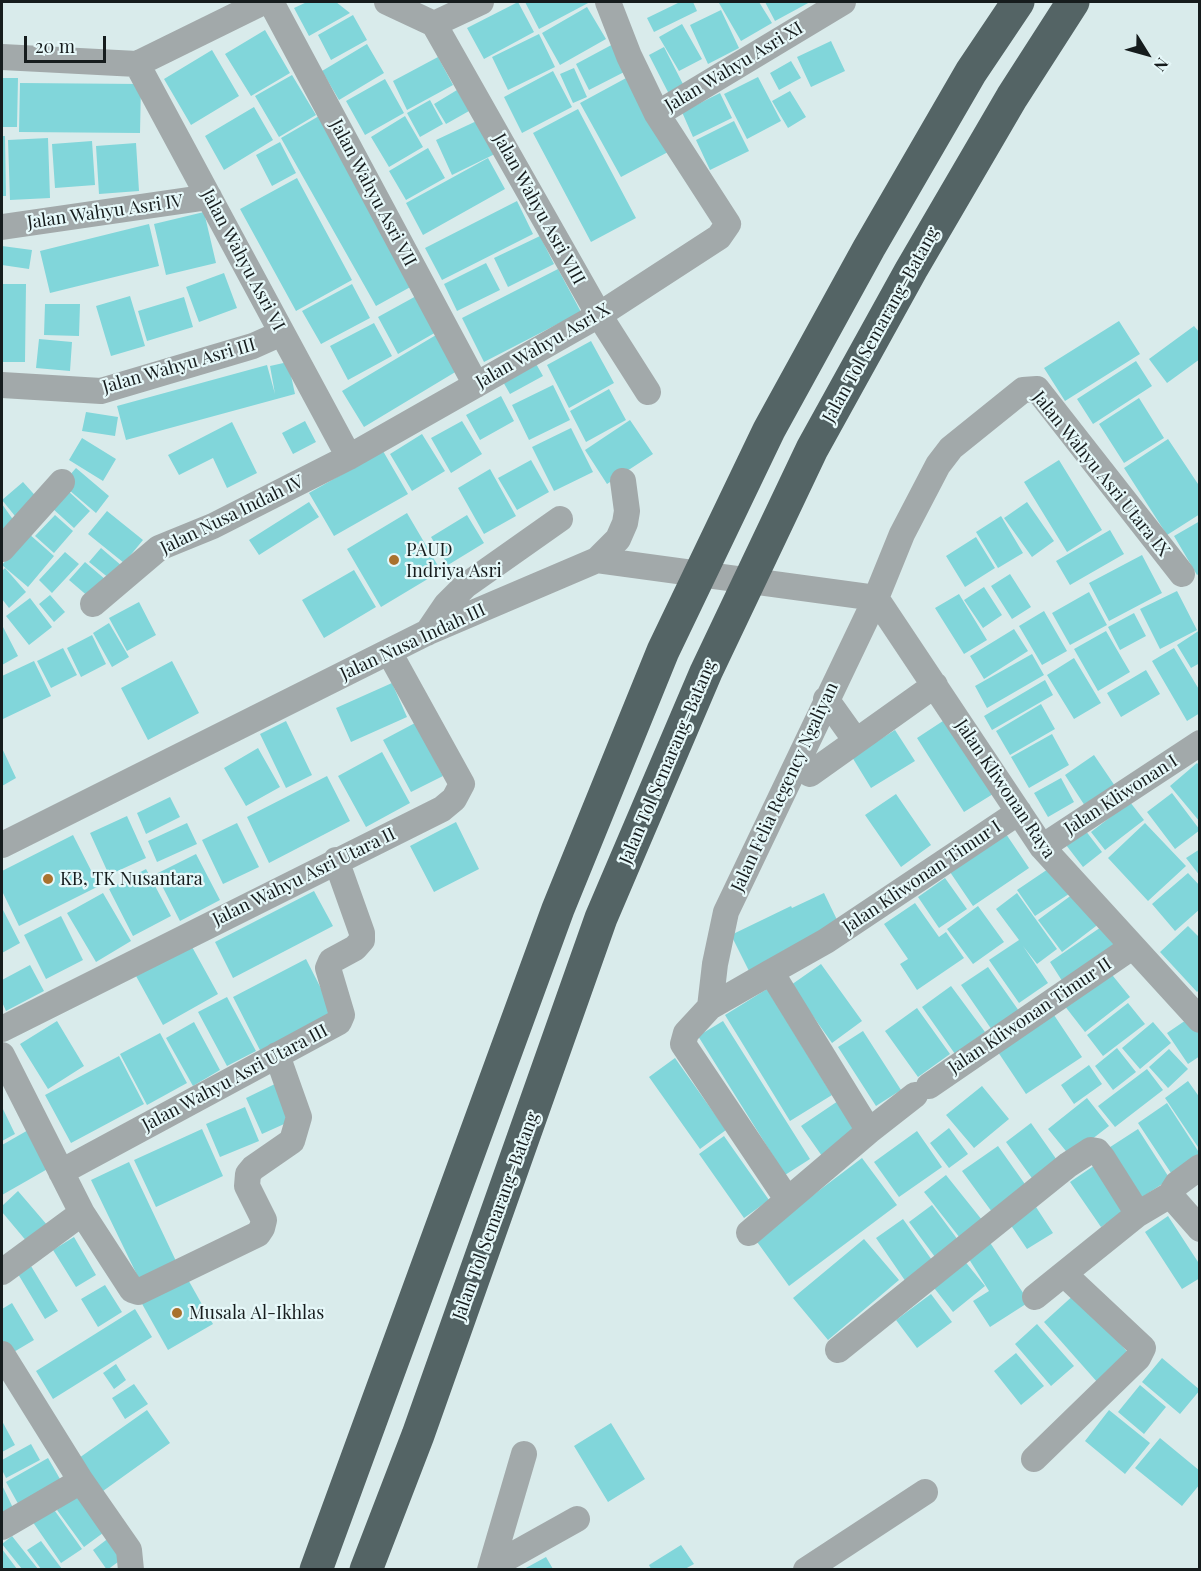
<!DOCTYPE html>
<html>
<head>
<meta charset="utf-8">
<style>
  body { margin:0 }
  #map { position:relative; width:1201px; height:1571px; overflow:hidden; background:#d9ebeb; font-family:"Playfair Display",serif }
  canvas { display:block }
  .frame { position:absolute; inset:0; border:3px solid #161c1d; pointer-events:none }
  .north { position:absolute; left:1117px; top:24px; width:60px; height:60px; -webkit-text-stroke:4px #e6f8f9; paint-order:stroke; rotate:127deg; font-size:16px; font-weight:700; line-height:24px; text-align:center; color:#161c1d }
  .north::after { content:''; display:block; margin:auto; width:21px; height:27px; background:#161c1d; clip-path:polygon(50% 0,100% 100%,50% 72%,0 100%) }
  .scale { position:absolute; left:24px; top:36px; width:82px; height:27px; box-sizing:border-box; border:3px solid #161c1d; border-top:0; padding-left:8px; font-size:18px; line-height:21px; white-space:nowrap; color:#161c1d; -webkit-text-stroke:4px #e6f8f9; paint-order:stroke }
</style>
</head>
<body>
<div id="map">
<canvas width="1201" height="1571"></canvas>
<div class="frame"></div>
<div class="north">N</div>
<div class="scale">20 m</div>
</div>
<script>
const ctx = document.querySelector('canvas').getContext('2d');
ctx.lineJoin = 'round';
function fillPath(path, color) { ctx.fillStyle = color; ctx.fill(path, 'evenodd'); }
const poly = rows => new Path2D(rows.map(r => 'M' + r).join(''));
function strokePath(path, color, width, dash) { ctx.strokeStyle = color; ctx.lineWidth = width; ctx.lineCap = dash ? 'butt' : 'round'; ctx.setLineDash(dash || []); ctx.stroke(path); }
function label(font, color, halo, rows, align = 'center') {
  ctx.font = font + ' "Playfair Display",serif'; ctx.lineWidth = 4.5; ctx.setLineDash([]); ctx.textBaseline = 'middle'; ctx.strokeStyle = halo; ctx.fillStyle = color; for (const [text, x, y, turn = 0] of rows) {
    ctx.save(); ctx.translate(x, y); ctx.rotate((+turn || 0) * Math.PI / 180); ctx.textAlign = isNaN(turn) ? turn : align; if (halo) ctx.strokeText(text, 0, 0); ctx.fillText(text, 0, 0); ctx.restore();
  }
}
fillPath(poly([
  [307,2,336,2,350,13,309,36,294,8],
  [518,2,534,32,484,59,467,28],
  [525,2,590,2,539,29],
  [680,2,693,2,697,11,654,32,647,18],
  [721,2,759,2,772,23,741,41,719,3],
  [765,2,810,2,775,21],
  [587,7,606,39,560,65,542,33],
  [721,10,739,48,708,64,690,25],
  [353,15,367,40,331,60,318,35],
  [682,24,702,59,679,71,659,37],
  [265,30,290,73,251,96,225,54],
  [539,34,555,67,508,90,492,57],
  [831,41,845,71,811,87,797,57],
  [617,42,630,69,589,90,576,64],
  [367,44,384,73,339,100,322,71],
  [664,47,685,88,670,96,649,55],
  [212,50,239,96,191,125,164,79],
  [438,57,453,85,407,110,393,81],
  [791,61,801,78,779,90,770,73],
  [574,68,587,97,573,103,560,74],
  [553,71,572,107,522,133,504,97],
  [292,75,316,115,279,137,255,96],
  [628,77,668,152,621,177,580,103],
  [758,77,781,121,747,139,724,94],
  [2,78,18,78,17,127,2,127],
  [385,79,404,113,365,135,346,101],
  [20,83,141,84,140,133,19,132],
  [457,90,469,111,446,124,434,104],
  [790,91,806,117,788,128,772,101],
  [720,93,732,118,693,137,682,112],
  [430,100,443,124,420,137,407,113],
  [254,107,273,140,224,170,205,136],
  [578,109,636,218,591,242,533,133],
  [319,116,414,285,376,306,281,138],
  [405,116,423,147,389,167,371,137],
  [483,118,499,152,452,175,436,140],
  [734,121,749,151,710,170,696,140],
  [2,136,5,136,6,196,2,196],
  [48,138,50,198,10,200,8,140],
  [92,141,95,185,55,188,52,144],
  [280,142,296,173,272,186,256,155],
  [136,143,139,191,99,194,96,146],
  [428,148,445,178,406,200,389,171],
  [488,158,505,189,423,235,406,203],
  [297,178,352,280,296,311,240,209],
  [517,201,533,234,442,280,425,248],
  [204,212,216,263,166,275,154,224],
  [149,224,159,266,50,293,40,251],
  [540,236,554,264,508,287,494,258],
  [2,246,32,250,29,269,2,265],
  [486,263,500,290,457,311,444,284],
  [558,269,581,312,484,362,462,318],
  [224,273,237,308,199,322,186,287],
  [2,284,26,284,25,362,2,362],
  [352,284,370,318,321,344,302,311],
  [418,295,438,331,398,354,378,317],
  [130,296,145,346,111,356,96,306],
  [184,297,193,327,147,341,138,311],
  [45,304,80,304,79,336,44,335],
  [1119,321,1140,354,1065,401,1044,368],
  [374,323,392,356,348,380,330,346],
  [1194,326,1200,333,1200,359,1167,383,1149,359],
  [436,335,457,371,364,427,342,391],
  [39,339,72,342,70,371,36,368],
  [591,341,614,383,569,408,547,365],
  [1136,361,1152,386,1093,424,1077,399],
  [288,362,295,394,126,440,117,406,267,365,275,394,270,366],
  [535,362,543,376,510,394,502,380],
  [553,385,570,420,529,440,512,405],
  [609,389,626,420,586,442,570,411],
  [501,396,514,421,480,440,466,415],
  [1139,398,1164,438,1124,463,1099,424],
  [86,412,118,417,115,436,82,431],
  [630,420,653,454,607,484,585,450],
  [305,421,316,442,293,454,282,433],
  [462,421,482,454,451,473,431,438],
  [232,422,257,473,227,488,213,458,179,475,168,455],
  [571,428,593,472,554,491,532,447],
  [422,434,445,471,412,491,390,454],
  [82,438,116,459,103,481,69,460],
  [1168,439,1200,487,1200,514,1167,535,1124,468],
  [383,451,408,494,334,536,309,493],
  [531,460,549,492,517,510,498,478],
  [1059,460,1102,530,1067,552,1024,482],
  [76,468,109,496,96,513,62,484],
  [490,469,516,516,484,534,458,488],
  [23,482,41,502,19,521,2,500],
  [67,490,90,511,74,528,52,508],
  [309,502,319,517,259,555,249,540],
  [1027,502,1054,541,1032,557,1004,518],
  [2,504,19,528,2,541],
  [107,511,143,540,124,563,88,534],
  [407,513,441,571,381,607,347,549],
  [55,515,73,531,54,553,35,536],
  [467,515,484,543,448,565,431,537],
  [1001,516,1023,553,998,568,976,532],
  [1200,521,1200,573,1197,575,1174,536],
  [1110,530,1124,554,1070,585,1056,561],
  [28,533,54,556,28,587,2,565],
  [976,537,995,568,965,587,946,556],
  [101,548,122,566,110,579,89,562],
  [65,552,79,564,52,593,39,580],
  [1142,555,1162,593,1109,621,1089,583],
  [85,562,106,580,90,598,69,580],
  [5,568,26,592,9,608,2,599,2,571],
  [354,570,376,607,324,638,302,600],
  [1010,574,1031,607,1012,619,991,586],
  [984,587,1002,615,983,628,964,600],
  [1177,591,1197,630,1160,649,1140,609],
  [1089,592,1107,625,1070,645,1052,613],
  [959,594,987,640,964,654,935,608],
  [50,595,65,612,54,622,39,604],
  [30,598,52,627,29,645,6,616],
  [139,602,156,635,127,651,109,618],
  [1044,611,1067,651,1042,665,1019,626],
  [1134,613,1146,636,1120,650,1108,627],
  [109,623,129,657,112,667,93,633],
  [2,625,18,656,2,665],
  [1014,629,1028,651,984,679,970,656],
  [1200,630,1200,663,1191,668,1177,645],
  [1106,631,1130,672,1098,691,1074,649],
  [92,635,106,664,81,677,67,648],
  [63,648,77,675,51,688,37,661],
  [1174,648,1200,691,1200,713,1187,721,1152,661],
  [1032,654,1044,675,987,708,975,686],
  [1074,658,1101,703,1074,719,1047,675],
  [34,661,51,696,3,719,2,676],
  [172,661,199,713,148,740,121,688],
  [1146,670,1160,694,1121,717,1107,693],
  [1045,680,1053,695,992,730,984,716],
  [392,683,407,717,351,742,336,708],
  [1041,704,1055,729,1010,755,996,731],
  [946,719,993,794,964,812,917,738],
  [286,721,312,775,286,788,260,734],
  [415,723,443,776,411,792,383,740],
  [895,730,915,761,871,788,852,757],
  [1052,734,1069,765,1029,788,1011,757],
  [2,748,16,778,2,786],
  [258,748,280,787,246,806,224,768],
  [382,752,410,803,366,827,338,776],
  [1094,755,1115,786,1085,806,1065,775],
  [1197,763,1200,766,1200,822,1170,786],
  [327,776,350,821,269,863,247,817],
  [1061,778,1074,802,1048,817,1034,793],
  [1172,793,1200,830,1175,849,1147,812],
  [896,794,931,845,901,867,865,815],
  [170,797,180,817,146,834,137,813],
  [1130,802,1144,820,1105,850,1091,832],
  [127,816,146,858,109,875,90,833],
  [456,822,479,869,434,892,410,846],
  [187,823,197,844,157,862,148,841],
  [237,823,259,867,223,884,202,840],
  [1145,823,1186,866,1148,901,1108,858],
  [1082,826,1102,852,1083,867,1063,841],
  [1006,834,1029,868,973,906,950,872],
  [73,835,99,886,19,926,2,891,2,871],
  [1200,849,1200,876,1186,858],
  [196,854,220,900,180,921,156,874],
  [1054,865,1072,892,1035,916,1017,890],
  [146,869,171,916,133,936,109,889],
  [1188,873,1200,886,1200,909,1175,931,1152,904],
  [945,878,967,909,939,928,918,897],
  [314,891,333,926,233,978,215,942],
  [1077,891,1100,923,1062,952,1038,920],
  [103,893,131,941,96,962,67,913],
  [824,893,840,926,749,971,731,935,791,906,792,908],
  [1017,893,1057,949,1037,964,1023,946,1048,983,1019,1003,989,960,1019,940,996,909],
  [915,903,939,937,946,932,964,958,917,990,900,964,908,959,884,924],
  [978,906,1004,942,973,964,947,929],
  [2,908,20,943,2,953],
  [61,916,83,960,46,979,24,935],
  [1104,925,1120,949,1066,987,1050,962],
  [1188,926,1200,938,1200,989,1197,992,1160,952],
  [191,945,218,994,163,1025,136,976],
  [306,959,336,1018,263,1056,233,997],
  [821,964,862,1021,832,1043,791,985],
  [30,965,44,991,6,1011,2,1002,2,980],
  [988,967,1019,1011,992,1030,961,985],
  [1109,971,1130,997,1085,1032,1064,1005],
  [951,986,985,1032,955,1054,922,1007],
  [767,989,832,1095,790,1121,725,1015],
  [227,997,256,1051,227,1066,198,1012],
  [1128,1003,1145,1024,1103,1056,1087,1035],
  [917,1008,950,1054,918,1077,885,1031],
  [1052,1012,1082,1057,1026,1094,996,1049],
  [1192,1016,1200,1028,1200,1056,1188,1064,1167,1033],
  [57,1021,84,1066,48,1089,20,1044],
  [723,1021,810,1159,785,1175,698,1036],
  [194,1022,220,1070,193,1086,166,1038],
  [1153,1022,1171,1043,1140,1069,1122,1048],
  [863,1031,901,1090,876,1106,838,1047],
  [160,1033,187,1083,147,1105,120,1054],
  [1117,1048,1136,1072,1113,1090,1095,1066],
  [1169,1049,1188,1069,1168,1088,1149,1067],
  [119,1056,144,1104,71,1143,45,1095],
  [675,1058,726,1130,700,1149,649,1077],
  [1089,1065,1102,1084,1074,1104,1061,1085],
  [1147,1069,1163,1090,1115,1127,1098,1106],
  [1188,1081,1200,1098,1200,1150,1165,1098],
  [277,1083,293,1120,262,1134,246,1098],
  [982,1086,1009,1119,974,1148,946,1115],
  [1087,1098,1109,1126,1070,1156,1048,1129],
  [841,1099,862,1128,822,1156,801,1126],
  [1167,1103,1200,1154,1171,1173,1138,1123],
  [2,1107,15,1134,2,1141],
  [245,1107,259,1141,220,1157,206,1124],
  [1031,1123,1059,1163,1034,1181,1006,1142],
  [949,1128,968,1154,949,1168,930,1143],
  [30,1129,51,1167,2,1195,2,1145],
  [202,1129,223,1176,156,1207,134,1160],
  [1138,1129,1170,1179,1136,1201,1104,1151],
  [917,1131,942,1167,899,1197,874,1162],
  [724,1136,769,1200,744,1218,699,1154],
  [998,1146,1027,1187,992,1212,962,1171],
  [862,1158,897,1205,789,1286,755,1239],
  [129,1162,176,1261,139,1279,91,1180],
  [1098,1163,1129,1208,1101,1227,1070,1182],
  [946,1175,982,1220,960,1238,924,1192],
  [18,1191,48,1226,28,1243,2,1212,2,1206],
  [932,1205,958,1240,935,1257,909,1222],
  [1036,1207,1053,1233,1027,1249,1010,1224],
  [1168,1216,1200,1265,1200,1278,1182,1289,1145,1232],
  [903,1219,934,1263,906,1282,876,1238],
  [74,1237,96,1275,76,1287,53,1250],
  [864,1239,899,1280,828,1340,793,1298],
  [989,1241,1029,1302,990,1327,973,1301,989,1291,967,1256],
  [963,1259,985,1286,953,1312,931,1284],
  [31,1266,58,1311,45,1319,18,1274],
  [186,1276,213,1324,168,1350,141,1302],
  [105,1285,122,1312,98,1327,81,1299],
  [1076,1293,1130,1355,1098,1383,1044,1322],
  [931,1294,952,1322,917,1348,896,1320],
  [12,1303,34,1340,7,1356,2,1346,2,1309],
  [135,1309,152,1337,53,1399,36,1371],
  [1037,1324,1074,1366,1051,1386,1015,1344],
  [1016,1353,1044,1386,1021,1405,994,1371],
  [1162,1358,1200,1390,1180,1414,1142,1382],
  [116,1364,126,1380,114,1389,103,1373],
  [134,1384,148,1404,125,1419,112,1398],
  [1140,1385,1166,1407,1144,1434,1118,1412],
  [147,1410,170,1443,103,1491,79,1458],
  [1109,1410,1150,1443,1125,1474,1085,1441],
  [2,1421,15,1445,2,1452],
  [611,1423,645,1479,608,1502,574,1446],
  [1160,1438,1200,1471,1200,1484,1182,1506,1135,1468],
  [31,1444,40,1460,6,1478,2,1470,2,1460],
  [48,1458,64,1486,21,1509,6,1482],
  [2,1485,13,1508,2,1514],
  [80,1493,107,1530,84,1547,57,1510],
  [50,1504,82,1549,61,1563,30,1518],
  [114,1534,129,1554,107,1570,93,1550],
  [12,1536,38,1569,22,1569,2,1544],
  [41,1541,62,1569,41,1569,27,1550],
  [681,1545,694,1564,685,1569,651,1569,649,1565],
  [2,1549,17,1569,2,1569],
  [546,1557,553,1569,524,1569]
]), '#81d6da');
strokePath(poly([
  [271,2,476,385],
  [387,2,434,24,481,2],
  [434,24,599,315,648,392],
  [2,57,137,64,263,2],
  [137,64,349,457],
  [657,114,843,2],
  [2,227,209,197],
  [2,385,101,391,253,346,282,333],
  [2,549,62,482],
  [597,560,618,539,625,523,627,511,623,481],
  [876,598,1042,847,1200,1020],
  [93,604,159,548,213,526,349,457,599,315,719,237,728,224,657,114,629,56,608,2],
  [427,633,446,605,465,586,560,519],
  [826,699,856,741],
  [810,774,935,685],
  [2,845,426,633,597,560,876,598],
  [1042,847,1200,743],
  [771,972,826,941,1019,812],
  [710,1007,715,964,726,912,876,598,902,534,938,465,951,448,1023,390,1037,389,1182,574],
  [2,1029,442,809,454,799,462,784,389,652],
  [2,1055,82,1213,132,1290,138,1292,258,1234,262,1228,264,1220,247,1186,248,1174,253,1168,292,1141,299,1117,277,1055],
  [929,1086,1132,947],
  [869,1131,915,1095],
  [1200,1167,1177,1184,1170,1195,1200,1229],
  [61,1172,339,1022,342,1015,328,968,331,961,355,948,362,940,362,933,336,860],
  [749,1233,869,1131,771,972,710,1007,686,1033,683,1044,787,1199],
  [2,1272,82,1213],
  [1035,1297,1138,1214,1170,1195],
  [838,1350,1068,1165,1091,1150,1097,1151,1102,1157,1138,1214],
  [2,1354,81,1481,129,1550,131,1570],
  [1034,1459,1138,1358,1143,1348,1064,1274],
  [2,1527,81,1481],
  [491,1567,577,1519],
  [490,1570,524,1454],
  [806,1570,925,1492]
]), '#a2a9aa', 26);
strokePath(poly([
  [316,1570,558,909,663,651,769,430,869,248,971,72,1018,2],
  [366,1570,418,1435,601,918,706,672,812,449,911,270,1012,97,1073,2]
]), '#546465', 33);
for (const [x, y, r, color] of [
  [394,560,6,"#a9722e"],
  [48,879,6,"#a9722e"],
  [177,1313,6,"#a9722e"]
]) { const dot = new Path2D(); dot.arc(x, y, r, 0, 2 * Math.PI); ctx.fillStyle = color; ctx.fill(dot); strokePath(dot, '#e6f8f9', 2); }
label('18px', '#161c1d', '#e6f8f9', [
  ["Jalan Wahyu Asri XI",734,67,-31],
  ["Jalan Wahyu Asri VII",373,193,62],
  ["Jalan Wahyu Asri VIII",539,209,61],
  ["Jalan Wahyu Asri IV",105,212,-8],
  ["Jalan Wahyu Asri VI",243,260,62],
  ["Jalan Tol Semarang–Batang",881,325,-61],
  ["Jalan Wahyu Asri X",543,346,-30],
  ["Jalan Wahyu Asri III",179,366,-16],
  ["Jalan Wahyu Asri Utara IX",1101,474,51],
  ["Jalan Nusa Indah IV",232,515,-26],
  ["Jalan Nusa Indah III",413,642,-25],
  ["Jalan Tol Semarang–Batang",668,762,-67],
  ["Jalan Felia Regency Ngaliyan",785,787,-65],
  ["Jalan Kliwonan Raya",1005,789,56],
  ["Jalan Kliwonan I",1121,795,-33],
  ["Jalan Wahyu Asri Utara II",304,877,-26],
  ["Jalan Kliwonan Timur I",922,877,-34],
  ["Jalan Kliwonan Timur II",1030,1016,-34],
  ["Jalan Wahyu Asri Utara III",235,1078,-28],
  ["Jalan Tol Semarang–Batang",496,1216,-70]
]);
label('18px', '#161c1d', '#e6f8f9', [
  ["PAUD",406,550],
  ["Indriya Asri",406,571],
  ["KB, TK Nusantara",60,879],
  ["Musala Al-Ikhlas",189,1313]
], 'left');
</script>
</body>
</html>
